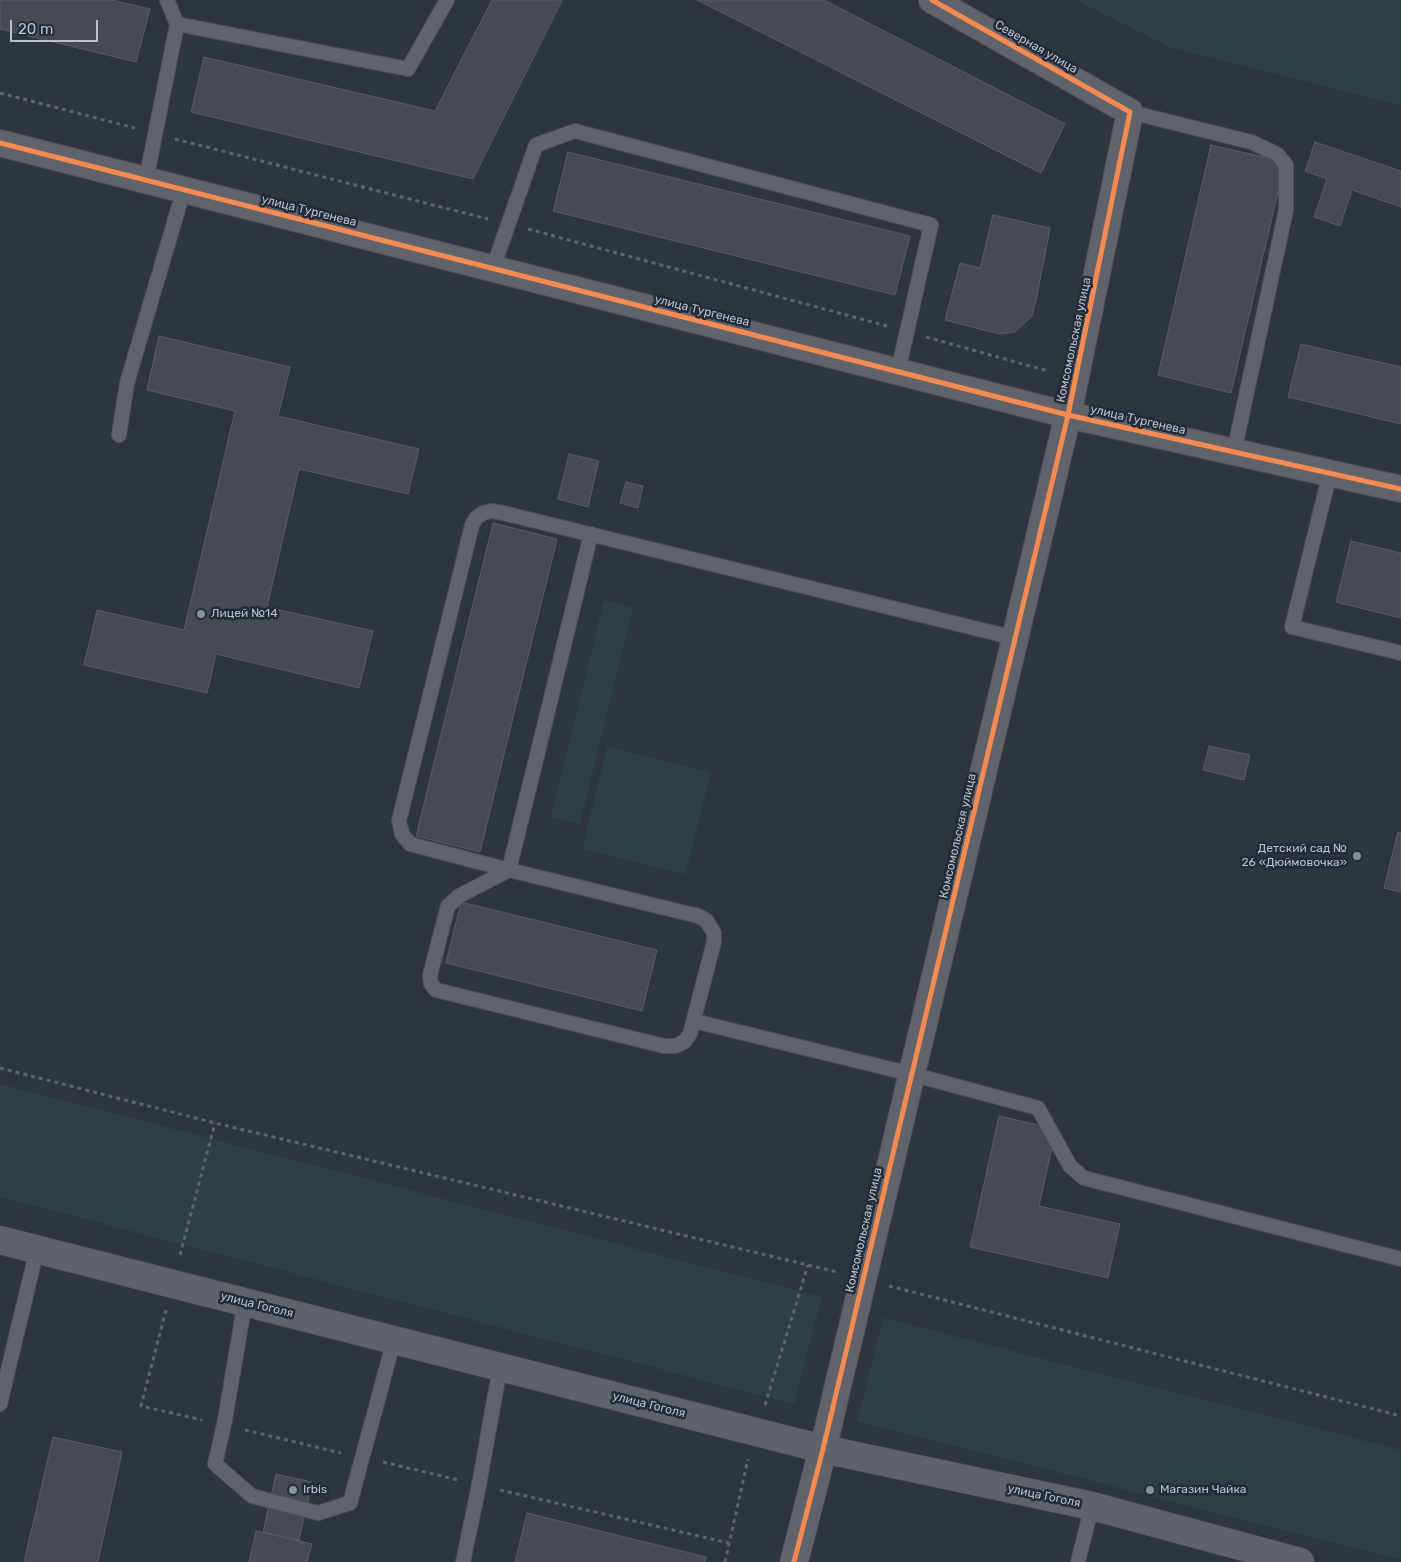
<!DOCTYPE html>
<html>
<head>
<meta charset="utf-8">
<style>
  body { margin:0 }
  #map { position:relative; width:1401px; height:1562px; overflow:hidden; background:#2f353c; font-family:Rubik,sans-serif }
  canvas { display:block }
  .scale { position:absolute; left:10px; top:20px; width:88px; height:22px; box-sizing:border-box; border:2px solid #bbc1cc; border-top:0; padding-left:6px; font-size:15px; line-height:18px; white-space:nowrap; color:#bbc1cc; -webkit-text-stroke:4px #222b37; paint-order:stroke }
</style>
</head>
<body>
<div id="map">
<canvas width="1401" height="1562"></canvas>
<div class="scale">20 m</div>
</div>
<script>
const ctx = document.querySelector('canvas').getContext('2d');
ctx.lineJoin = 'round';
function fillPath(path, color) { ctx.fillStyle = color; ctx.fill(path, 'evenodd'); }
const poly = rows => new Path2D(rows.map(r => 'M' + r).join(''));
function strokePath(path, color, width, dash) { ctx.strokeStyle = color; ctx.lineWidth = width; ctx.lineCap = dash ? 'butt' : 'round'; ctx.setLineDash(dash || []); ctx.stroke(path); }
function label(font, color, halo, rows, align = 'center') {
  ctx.font = font + ' Rubik,sans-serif'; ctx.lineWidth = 5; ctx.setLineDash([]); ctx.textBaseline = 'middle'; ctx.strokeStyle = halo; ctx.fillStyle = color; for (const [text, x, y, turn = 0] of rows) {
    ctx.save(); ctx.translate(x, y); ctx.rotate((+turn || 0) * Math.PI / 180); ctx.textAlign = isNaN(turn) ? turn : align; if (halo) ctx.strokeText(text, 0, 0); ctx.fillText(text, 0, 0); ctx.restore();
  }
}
fillPath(poly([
  [1076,0,1401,0,1401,105,1170,47],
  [604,600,633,608,580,824,551,817],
  [607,747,711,772,686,874,582,849],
  [0,1084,822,1297,794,1404,0,1197],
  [883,1318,1401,1450,1401,1560,857,1421]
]), '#2d4043');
const building = poly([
  [0,0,112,0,150,9,136,62,0,29,0,0],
  [492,0,562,0,473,179,191,112,204,57,435,111,492,0],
  [697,0,824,0,1065,124,1041,173,697,0],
  [1315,142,1401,171,1401,207,1352,190,1340,226,1314,217,1327,179,1305,171,1315,142],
  [1211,145,1285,162,1231,393,1158,375,1211,145],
  [568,152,910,236,895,295,553,211,568,152],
  [993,215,1050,228,1037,296,1032,316,1015,332,999,334,945,320,960,263,980,268,993,215],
  [159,336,290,367,278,416,419,449,408,494,299,469,267,607,373,631,359,688,216,654,207,693,84,665,97,610,184,630,235,411,147,390,159,336],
  [1301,344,1401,367,1401,424,1288,397,1301,344],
  [569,454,599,461,588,507,558,499,569,454],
  [626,482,643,486,638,508,620,503,626,482],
  [493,523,557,539,480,852,416,836,493,523],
  [1351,541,1401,553,1401,618,1336,602,1351,541],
  [1209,746,1250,755,1244,780,1203,770,1209,746],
  [1398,832,1401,833,1401,892,1384,888,1398,832],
  [461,902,657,950,642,1011,446,963,461,902],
  [999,1116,1056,1129,1039,1206,1120,1224,1108,1278,970,1247,999,1116],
  [53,1437,122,1452,98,1562,24,1562,53,1437],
  [276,1474,312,1482,299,1540,263,1532,276,1474],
  [527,1513,706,1557,705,1562,515,1562,527,1513],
  [256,1531,312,1544,307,1562,249,1562,256,1531]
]);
fillPath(building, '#464b51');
strokePath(building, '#585c63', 1);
const service = poly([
  [167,0,177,24,408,69,447,0],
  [1130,112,1251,142,1277,154,1286,165,1286,210,1234,452],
  [146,180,177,24],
  [493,268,536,145,575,131,931,225,898,371],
  [119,435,127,383,184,189],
  [1330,473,1292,627,1401,653],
  [591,534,509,870,410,844,402,834,399,821,472,525,476,518,483,513,491,511,503,513,1015,638],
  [509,870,698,916,706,920,714,933,714,942,690,1034,684,1042,675,1046,664,1046,436,990,431,984,430,975,448,906,459,896,509,870],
  [694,1021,911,1074,1038,1108,1070,1166,1084,1178,1401,1259],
  [245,1302,224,1425,215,1464,252,1496,318,1513,350,1503,394,1340],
  [0,1404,37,1249],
  [463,1562,479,1485,500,1367],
  [1078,1562,1092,1506]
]);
const minor = poly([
  [0,143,1068,415,1401,489],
  [823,1449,1068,415,1130,112,932,0]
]);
const tertiary = poly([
  [794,1562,823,1449]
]);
const secondary = poly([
  [0,1240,823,1449,1092,1506,1300,1562]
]);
strokePath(service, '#4d5157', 16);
strokePath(minor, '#4d5157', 28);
strokePath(tertiary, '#4d5157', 29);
strokePath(secondary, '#4d5157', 29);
strokePath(poly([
  [0,93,135,128],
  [175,139,488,219],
  [528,229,887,326],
  [926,337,1048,371],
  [0,1068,215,1123,837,1272],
  [180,1255,215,1123],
  [889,1286,1401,1416],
  [166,1310,141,1406,202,1420],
  [765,1405,808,1265],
  [245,1430,341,1453],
  [383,1462,458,1480],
  [500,1490,729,1543],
  [725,1562,748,1459]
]), '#5d6368', 3, [4, 4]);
strokePath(service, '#60636a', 14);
strokePath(minor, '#60636a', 26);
strokePath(tertiary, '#60636a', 28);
strokePath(secondary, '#5e6269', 28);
strokePath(poly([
  [0,143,1068,415,1401,489],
  [794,1562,823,1449,1068,415,1130,112,932,0]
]), '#f68b52', 5);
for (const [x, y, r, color] of [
  [201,614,5,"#8a909a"],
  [1357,856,5,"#8a909a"],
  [293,1490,5,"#8a909a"],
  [1150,1490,5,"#8a909a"]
]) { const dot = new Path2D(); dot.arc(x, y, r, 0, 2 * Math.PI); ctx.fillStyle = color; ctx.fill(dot); strokePath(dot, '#222b37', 2); }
label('12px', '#bbc1cc', '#222b37', [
  ["Северная улица",1036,47,30],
  ["улица Тургенева",309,211,14],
  ["улица Тургенева",702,311,14],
  ["Комсомольская улица",1074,340,-78],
  ["улица Тургенева",1138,420,13],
  ["Комсомольская улица",958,836,-77],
  ["Комсомольская улица",864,1230,-77],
  ["улица Гоголя",257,1305,14],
  ["улица Гоголя",649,1405,14],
  ["улица Гоголя",1044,1496,12]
]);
label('12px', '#bbc1cc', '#222b37', [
  ["Лицей №14",211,614],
  ["Детский сад №",1347,849,"right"],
  ["26 «Дюймовочка»",1347,863,"right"],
  ["Irbis",303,1490],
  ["Магазин Чайка",1160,1490]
], 'left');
</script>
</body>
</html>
